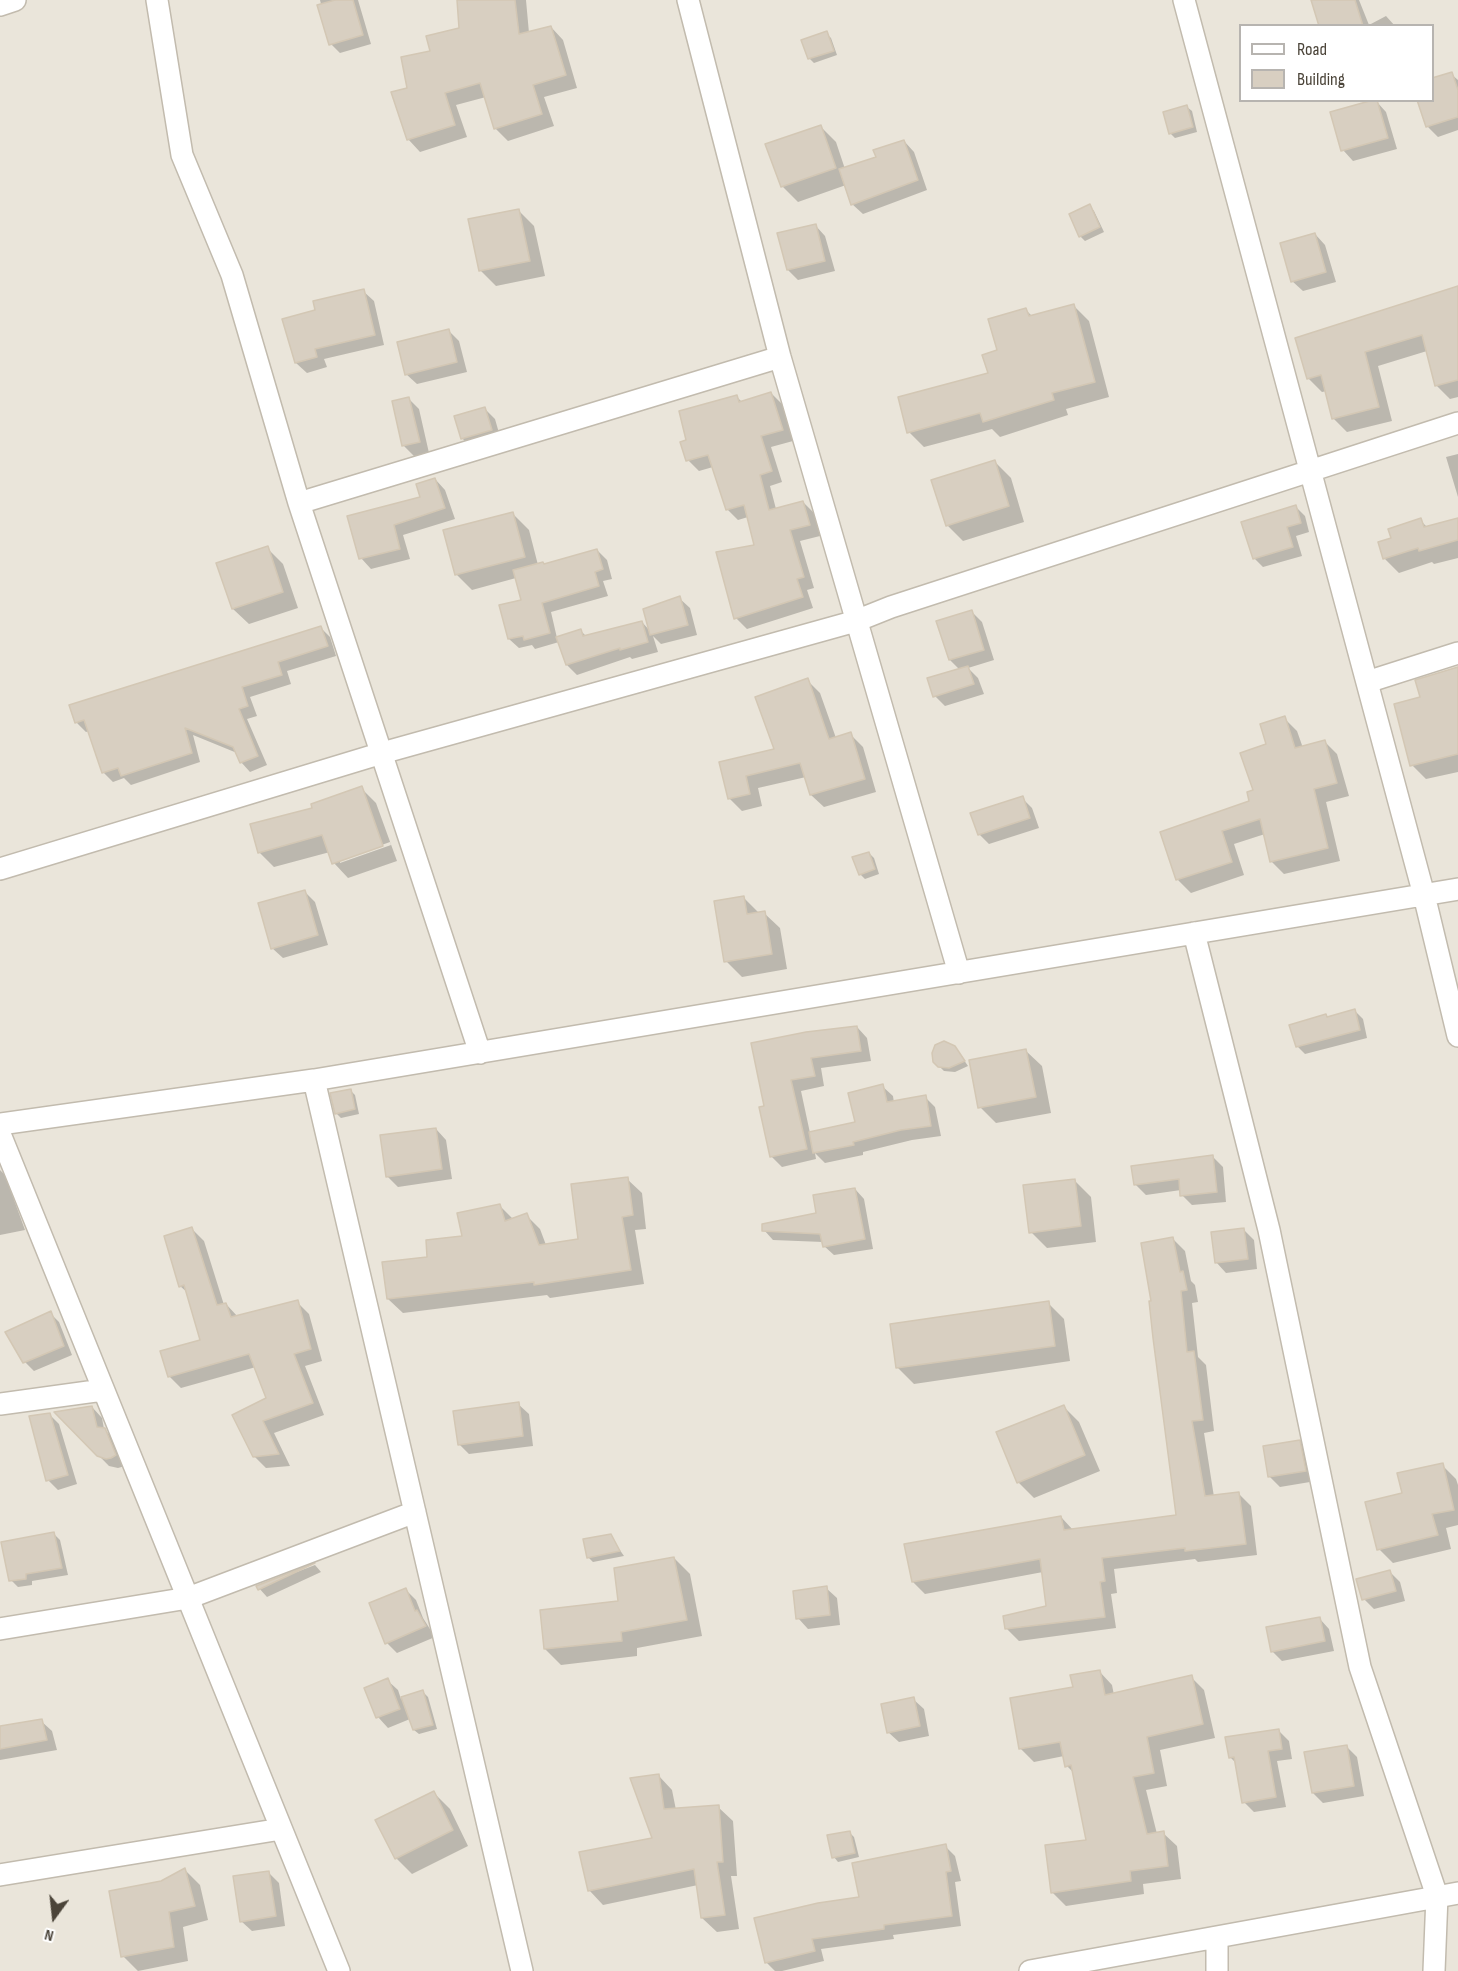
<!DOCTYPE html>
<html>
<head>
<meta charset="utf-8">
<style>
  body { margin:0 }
  #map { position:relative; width:1458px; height:1971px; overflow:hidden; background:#f6f3ec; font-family:"Sofia Sans Condensed",sans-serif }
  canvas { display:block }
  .legend { position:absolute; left:1239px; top:24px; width:195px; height:78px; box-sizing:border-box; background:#fff; border:2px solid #b7b4b0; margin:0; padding:8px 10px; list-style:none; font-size:18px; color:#4b4439 }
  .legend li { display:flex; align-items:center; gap:12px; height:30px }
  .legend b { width:30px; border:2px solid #b7b4b0 }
  .north { position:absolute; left:24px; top:1887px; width:60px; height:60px; -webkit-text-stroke:4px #fff; paint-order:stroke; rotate:195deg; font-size:16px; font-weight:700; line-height:24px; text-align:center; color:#4b4439 }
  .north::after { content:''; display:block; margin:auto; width:21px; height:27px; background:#4b4439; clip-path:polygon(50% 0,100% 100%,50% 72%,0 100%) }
</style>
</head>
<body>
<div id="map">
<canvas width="1458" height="1971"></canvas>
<ul class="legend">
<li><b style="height:8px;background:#fff"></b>Road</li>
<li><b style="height:16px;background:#d8cfc1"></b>Building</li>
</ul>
<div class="north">N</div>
</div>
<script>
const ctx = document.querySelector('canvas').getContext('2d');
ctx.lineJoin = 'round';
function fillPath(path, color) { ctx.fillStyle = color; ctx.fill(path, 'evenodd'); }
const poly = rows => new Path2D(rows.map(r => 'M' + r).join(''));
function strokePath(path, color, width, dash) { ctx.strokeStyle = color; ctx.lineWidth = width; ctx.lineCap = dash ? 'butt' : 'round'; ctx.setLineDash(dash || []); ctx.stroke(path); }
fillPath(poly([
  [0,0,1458,0,1458,1971,0,1971],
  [1240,26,1432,26,1432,100,1240,100]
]), '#eae5da');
fillPath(poly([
  [320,0,358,0,371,44,340,53,331,44],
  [458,0,526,0,529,33,551,27,563,40,577,88,544,97,554,126,508,141,495,128,486,97,456,105,467,137,420,152,408,139,408,89,432,52,461,29],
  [1325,0,1359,0,1369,25,1386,16,1395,26,1321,26],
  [826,33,831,38,837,55,814,63,809,58],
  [1451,74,1458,80,1458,130,1438,137,1428,127,1419,100,1432,100],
  [1376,101,1386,112,1397,149,1353,161,1343,150],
  [1187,107,1192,111,1197,132,1175,138,1170,133],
  [820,126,836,142,845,169,878,158,904,141,914,152,927,190,863,214,852,204,846,185,798,202,782,186],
  [1090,206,1094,211,1104,232,1085,241,1080,236],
  [518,210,534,226,545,276,496,286,480,270],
  [815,225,825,236,835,271,798,280,788,270],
  [1315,234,1325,245,1336,282,1303,291,1292,281],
  [1458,288,1458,397,1450,399,1436,385,1427,351,1378,366,1392,421,1347,432,1333,418,1327,391,1322,392,1308,378],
  [363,291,374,301,384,345,324,359,327,367,307,373,296,363,317,311],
  [1074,306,1089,321,1109,397,1066,409,1068,415,1000,437,992,429,924,447,909,432,990,374,998,351,1026,310,1033,317],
  [449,331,459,341,467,372,417,384,406,374],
  [771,393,782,404,793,441,771,447,782,482,770,486,776,509,803,502,814,513,820,536,800,541,814,588,807,590,813,608,747,629,736,618,756,547,748,517,738,520,727,509,713,467,699,471,688,460,688,441,736,396,742,402],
  [409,399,419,409,429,453,414,456,404,446],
  [484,408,495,419,501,440,472,449,462,438],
  [1458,454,1458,497,1446,457],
  [995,462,1011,478,1024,522,963,541,947,525],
  [435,479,445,490,455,519,403,535,410,559,371,569,361,558,349,517,422,498],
  [1296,507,1305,516,1309,532,1296,536,1302,556,1263,567,1254,558],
  [513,514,529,530,538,565,545,566,597,550,607,560,612,579,603,581,608,596,551,612,557,638,581,631,586,636,642,622,650,631,679,598,690,608,697,635,661,644,653,636,658,652,632,659,630,657,577,675,567,665,559,642,535,649,532,645,519,648,509,639,523,601,516,578,472,590,456,574],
  [1420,520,1428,528,1458,520,1458,558,1434,564,1432,562,1399,573,1385,559,1380,543,1393,539],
  [267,548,283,564,298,608,249,624,233,609],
  [972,612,982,622,994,660,968,668,978,678,984,694,945,706,935,696,960,670,950,660],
  [320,627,330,637,336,656,287,671,291,684,250,697,257,716,247,719,267,765,250,772,241,762,237,753,193,735,200,762,131,785,124,778,113,782,103,772,89,731,86,732,77,723,71,706],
  [1458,669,1458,772,1426,779,1412,765,1422,698],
  [807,680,820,693,836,738,850,734,863,747,876,792,824,807,811,795,806,777,758,788,762,806,742,811,729,798,721,763,776,750],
  [1284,718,1297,731,1303,748,1324,741,1337,754,1349,796,1326,802,1340,861,1284,874,1271,861,1265,834,1234,844,1244,875,1191,893,1178,880,1162,833,1251,802,1268,744],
  [361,788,376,803,397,861,348,878,334,863,330,852,274,867,259,852,314,809],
  [390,842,391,845,340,863,340,860],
  [1022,798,1032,808,1039,828,989,844,979,834],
  [869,853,874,858,879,874,865,879,860,874],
  [304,891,315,902,328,945,283,958,272,948],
  [744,898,759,913,764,913,780,928,787,969,742,977,726,961],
  [1355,1011,1363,1019,1367,1038,1305,1054,1297,1046,1326,1016,1328,1018],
  [857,1027,867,1038,871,1061,821,1068,824,1086,801,1091,810,1133,857,1123,882,1086,893,1096,894,1103,925,1097,935,1107,941,1136,912,1140,863,1152,863,1155,825,1163,815,1153,816,1159,782,1167,771,1156,766,1107,753,1044],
  [957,1050,968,1066,955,1072,944,1071,939,1066],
  [1026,1051,1042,1066,1051,1113,996,1123,980,1107],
  [350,1090,355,1095,359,1114,341,1118,336,1113],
  [436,1129,446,1140,452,1179,398,1187,387,1176],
  [1213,1157,1223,1167,1226,1202,1192,1205,1182,1195,1181,1190,1146,1195,1135,1184],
  [0,1170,5,1175,25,1230,0,1235],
  [627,1179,642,1193,646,1229,635,1230,644,1284,550,1298,547,1295,403,1313,388,1299,429,1258,464,1237,499,1205,514,1220,526,1215,540,1229,546,1245,580,1240],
  [1075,1181,1091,1197,1096,1242,1047,1248,1031,1232],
  [855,1189,864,1199,873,1249,834,1255,824,1246,823,1242,773,1240,764,1230,818,1214],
  [192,1229,204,1241,224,1305,226,1304,238,1317,297,1302,309,1314,322,1361,305,1366,324,1415,274,1433,290,1466,266,1468,254,1456,268,1399,256,1367,181,1388,169,1376,201,1341,188,1293,180,1286],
  [1244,1230,1254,1240,1257,1269,1226,1273,1216,1262],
  [1173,1239,1185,1251,1191,1281,1195,1285,1198,1302,1192,1303,1198,1357,1206,1365,1214,1431,1204,1433,1214,1497,1239,1494,1251,1506,1257,1555,1198,1562,1195,1559,1114,1569,1117,1593,1111,1594,1116,1628,1019,1641,1007,1629,1048,1608,1043,1572,925,1594,913,1582,1061,1517,1073,1530,1177,1516,1153,1302],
  [1048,1303,1064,1319,1070,1361,914,1384,898,1368],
  [50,1313,59,1322,72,1355,34,1371,25,1362],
  [518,1404,529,1414,533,1446,469,1454,459,1444],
  [92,1407,102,1418,104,1429,115,1440,125,1466,118,1468,109,1466,57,1413],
  [1064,1407,1079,1422,1100,1471,1034,1498,1018,1482],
  [49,1414,59,1424,77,1484,58,1490,48,1480],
  [1299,1441,1310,1452,1316,1481,1280,1487,1269,1476],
  [1442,1465,1456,1479,1458,1485,1458,1525,1446,1528,1451,1549,1393,1563,1379,1549],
  [53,1533,60,1540,68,1575,32,1581,32,1585,18,1587,11,1580],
  [610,1536,624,1556,593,1562,588,1557],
  [674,1558,690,1574,702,1636,637,1648,637,1656,561,1665,545,1649,620,1603],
  [315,1565,321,1572,267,1597,258,1587],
  [1390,1572,1400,1582,1405,1601,1374,1609,1364,1599],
  [826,1588,837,1598,840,1625,808,1629,798,1618],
  [406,1590,416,1600,423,1618,435,1637,397,1653,387,1643],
  [1319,1618,1329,1629,1334,1651,1282,1661,1272,1651],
  [1099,1671,1112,1685,1114,1695,1191,1677,1204,1690,1215,1738,1160,1750,1167,1786,1146,1790,1157,1834,1163,1833,1177,1846,1181,1879,1143,1884,1144,1894,1066,1906,1052,1892,1088,1841,1074,1773,1067,1766,1064,1756,1034,1762,1020,1748,1075,1688],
  [387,1680,398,1690,401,1699,423,1692,428,1697,437,1729,419,1734,414,1730,410,1719,388,1728,378,1717,366,1688],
  [913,1699,924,1709,929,1736,899,1742,888,1732],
  [41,1721,52,1731,57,1750,0,1760,0,1727],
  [1278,1730,1289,1741,1292,1759,1277,1761,1286,1807,1254,1812,1244,1802,1237,1764,1230,1757],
  [1347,1747,1357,1757,1364,1796,1323,1803,1313,1793],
  [658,1775,672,1790,676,1810,718,1807,733,1821,737,1876,731,1876,739,1929,717,1932,702,1918,698,1885,603,1905,589,1890,654,1839],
  [434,1793,450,1809,468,1846,412,1874,396,1858],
  [849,1832,854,1837,859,1857,838,1862,834,1857],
  [945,1846,955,1856,961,1881,955,1882,961,1926,893,1935,894,1939,821,1949,824,1961,782,1971,775,1971,766,1962,861,1898],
  [185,1870,200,1885,208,1920,183,1927,188,1961,138,1971,123,1956,162,1882],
  [268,1872,279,1883,285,1926,252,1931,241,1921]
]), '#0003');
const building = poly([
  [335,0,353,0,363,35,329,45,317,5,335,0],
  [457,0,515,0,519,34,551,26,566,75,533,85,542,114,494,129,480,83,445,93,455,125,407,140,391,92,407,88,401,57,430,51,426,36,459,28,457,0],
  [1311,0,1355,0,1363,26,1319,26,1311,0],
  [827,31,834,51,808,59,801,40,827,31],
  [1452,72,1458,90,1458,117,1426,127,1417,100,1432,100,1432,78,1452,72],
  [1373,100,1377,100,1388,138,1341,151,1330,112,1373,100],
  [1187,105,1193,127,1169,134,1163,112,1187,105],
  [821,125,836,168,781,187,765,144,821,125],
  [904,140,918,180,851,205,839,169,876,157,873,150,904,140],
  [1090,204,1100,227,1079,237,1069,214,1090,204],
  [519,209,530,261,479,271,468,219,519,209],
  [816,224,825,261,787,270,777,233,816,224],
  [1315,233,1326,272,1291,282,1280,243,1315,233],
  [1458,286,1458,380,1435,386,1422,335,1365,352,1379,407,1332,419,1321,375,1307,379,1295,338,1458,286],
  [364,289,375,335,315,349,317,357,295,363,282,319,315,310,313,301,364,289],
  [1074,304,1095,382,1052,393,1054,400,983,422,980,413,907,433,898,397,988,373,982,355,997,350,988,319,1026,308,1029,316,1074,304],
  [449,329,457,362,405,375,397,342,449,329],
  [771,392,783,430,761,436,772,471,760,475,769,510,803,501,810,525,790,530,804,577,797,579,803,597,734,619,716,552,754,545,744,505,726,510,708,455,686,461,680,442,686,440,679,411,737,395,739,402,771,392],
  [409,397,420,442,402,446,392,401,409,397],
  [485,407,492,430,461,439,454,416,485,407],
  [995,460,1009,506,946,526,931,480,995,460],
  [435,478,445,508,394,525,400,549,359,559,347,516,420,497,416,484,435,478],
  [1296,505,1301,523,1287,527,1293,547,1253,559,1241,522,1296,505],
  [513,512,525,557,455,575,443,530,513,512],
  [1421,518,1424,527,1458,518,1458,540,1419,551,1418,548,1383,559,1378,542,1391,538,1388,529,1421,518],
  [268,546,283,592,232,609,216,563,268,546],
  [597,549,603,569,595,572,599,586,542,603,550,633,524,640,523,636,508,639,499,605,521,600,513,570,543,562,544,564,597,549],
  [680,596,688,625,650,635,643,609,680,596],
  [972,610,984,650,949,660,936,621,972,610],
  [642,621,648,642,620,650,620,648,566,665,556,637,581,629,583,636,642,621],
  [321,626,328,646,278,662,282,675,242,687,248,706,239,709,258,756,240,763,233,747,185,728,192,753,121,776,118,768,102,773,84,720,75,723,69,705,321,626],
  [968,666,974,684,933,697,927,678,968,666],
  [1458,667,1458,754,1410,766,1394,704,1420,697,1415,680,1458,667],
  [808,678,829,739,851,732,865,779,810,795,800,763,746,776,750,794,728,799,719,762,774,749,755,697,808,678],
  [1285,716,1295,748,1325,740,1337,783,1314,789,1328,848,1270,862,1260,819,1222,831,1232,862,1176,880,1160,832,1249,801,1247,792,1253,790,1240,753,1266,744,1260,724,1285,716],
  [362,786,383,846,332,864,322,835,258,853,250,824,312,808,311,804,362,786],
  [1023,796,1030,818,978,835,970,813,1023,796],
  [869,852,875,869,859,875,852,857,869,852],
  [305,890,318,935,271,949,258,903,305,890],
  [744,896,747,914,765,911,772,954,724,962,714,901,744,896],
  [1355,1009,1360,1030,1296,1047,1289,1025,1326,1014,1327,1017,1355,1009],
  [857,1026,861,1051,811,1058,815,1076,791,1080,807,1149,770,1157,759,1107,764,1106,751,1043,806,1032,857,1026],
  [944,1041,955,1046,965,1061,949,1068,938,1067,933,1062,932,1053,935,1045,944,1041],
  [1026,1049,1036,1097,978,1108,969,1060,1026,1049],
  [883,1084,887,1102,926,1095,931,1126,901,1130,853,1142,854,1145,813,1153,809,1132,855,1122,848,1093,883,1084],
  [351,1089,355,1109,335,1114,330,1093,351,1089],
  [436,1128,442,1169,386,1177,380,1135,436,1128],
  [1213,1155,1217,1192,1180,1196,1179,1179,1134,1185,1131,1166,1213,1155],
  [628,1177,633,1215,622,1217,631,1270,534,1285,534,1282,387,1299,382,1262,427,1257,426,1240,462,1236,457,1213,500,1204,505,1221,527,1213,539,1245,578,1239,571,1184,628,1177],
  [1075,1179,1081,1226,1029,1233,1023,1185,1075,1179],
  [855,1188,865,1239,823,1247,820,1234,762,1231,762,1224,816,1213,813,1195,855,1188],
  [192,1227,217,1305,226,1303,231,1317,298,1300,311,1349,294,1354,313,1403,263,1421,279,1454,253,1457,232,1415,266,1398,249,1354,168,1377,160,1351,200,1340,184,1285,179,1287,164,1236,192,1227],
  [1244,1228,1248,1259,1215,1263,1211,1232,1244,1228],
  [1173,1237,1180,1272,1183,1271,1187,1290,1181,1291,1187,1352,1194,1351,1203,1420,1192,1421,1205,1496,1239,1492,1246,1544,1185,1551,1185,1548,1102,1558,1105,1581,1100,1582,1105,1617,1005,1629,1003,1616,1046,1606,1040,1559,912,1582,904,1544,1061,1516,1064,1530,1176,1515,1153,1338,1149,1301,1151,1301,1141,1243,1173,1237],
  [1049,1301,1055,1346,896,1368,890,1324,1049,1301],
  [51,1311,64,1346,23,1363,5,1332,51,1311],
  [519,1402,523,1436,458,1445,453,1411,519,1402],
  [1064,1405,1085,1455,1017,1483,996,1432,1064,1405],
  [92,1406,97,1427,105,1428,116,1455,111,1458,106,1459,97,1456,54,1412,92,1406],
  [50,1413,68,1475,46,1481,29,1416,50,1413],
  [1300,1440,1306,1471,1268,1477,1263,1446,1300,1440],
  [1443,1463,1454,1510,1432,1514,1438,1535,1377,1550,1365,1502,1402,1493,1397,1473,1443,1463],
  [54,1532,62,1568,26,1574,26,1579,9,1581,1,1542,54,1532],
  [611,1534,620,1551,587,1558,583,1539,611,1534],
  [674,1557,687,1620,621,1632,622,1641,544,1649,540,1610,618,1601,614,1568,674,1557],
  [315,1563,258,1590,256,1586,315,1563],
  [1390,1570,1396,1591,1362,1600,1356,1579,1390,1570],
  [827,1586,830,1615,796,1619,793,1591,827,1586],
  [406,1588,415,1611,417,1610,426,1626,385,1644,369,1603,406,1588],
  [1320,1617,1325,1641,1271,1652,1266,1627,1320,1617],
  [1100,1670,1105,1695,1192,1675,1203,1724,1147,1737,1154,1773,1133,1777,1147,1834,1164,1831,1168,1866,1130,1871,1131,1881,1051,1893,1045,1845,1086,1840,1071,1765,1065,1767,1060,1742,1019,1749,1010,1698,1073,1687,1070,1675,1100,1670],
  [388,1678,400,1709,376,1718,364,1688,388,1678],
  [423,1690,433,1725,413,1730,401,1697,423,1690],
  [914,1697,920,1726,887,1733,881,1704,914,1697],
  [42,1719,47,1740,0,1749,0,1726,42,1719],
  [1279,1729,1282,1749,1268,1751,1276,1797,1242,1803,1234,1757,1229,1758,1225,1737,1279,1729],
  [1347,1745,1354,1786,1312,1793,1304,1752,1347,1745],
  [659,1774,664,1809,719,1805,723,1862,717,1862,725,1915,701,1918,694,1869,588,1891,579,1852,652,1838,630,1778,659,1774],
  [434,1791,453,1830,395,1859,375,1820,434,1791],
  [850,1831,855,1853,832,1858,827,1835,850,1831],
  [946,1844,951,1871,946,1872,952,1916,884,1925,884,1929,812,1939,815,1951,765,1963,754,1918,818,1903,859,1897,852,1863,946,1844],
  [185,1868,195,1906,169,1912,174,1947,121,1957,109,1891,161,1881,185,1868],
  [269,1871,276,1916,240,1922,233,1876,269,1871]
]);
fillPath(building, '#d8cfc1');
strokePath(building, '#d3c7b4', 1.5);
const street = poly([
  [157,0,182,155,232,275,299,503],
  [688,0,780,357,959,973],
  [1184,0,1424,895,1458,1036],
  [0,5,15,0],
  [1367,682,1458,653],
  [0,869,382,753,856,621,891,607,1458,423],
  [1194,933,1269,1230,1360,1667,1437,1896,1434,1971],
  [480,1053,299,503,780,357],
  [314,1080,1458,889],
  [0,1124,314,1080,522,1971],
  [0,1134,339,1971],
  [0,1404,103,1390],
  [0,1629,188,1598,415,1512],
  [0,1875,281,1829],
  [1030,1971,1458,1893],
  [1217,1971,1217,1937]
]);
strokePath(street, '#c2bbae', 24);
strokePath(street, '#fff', 21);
</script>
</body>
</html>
